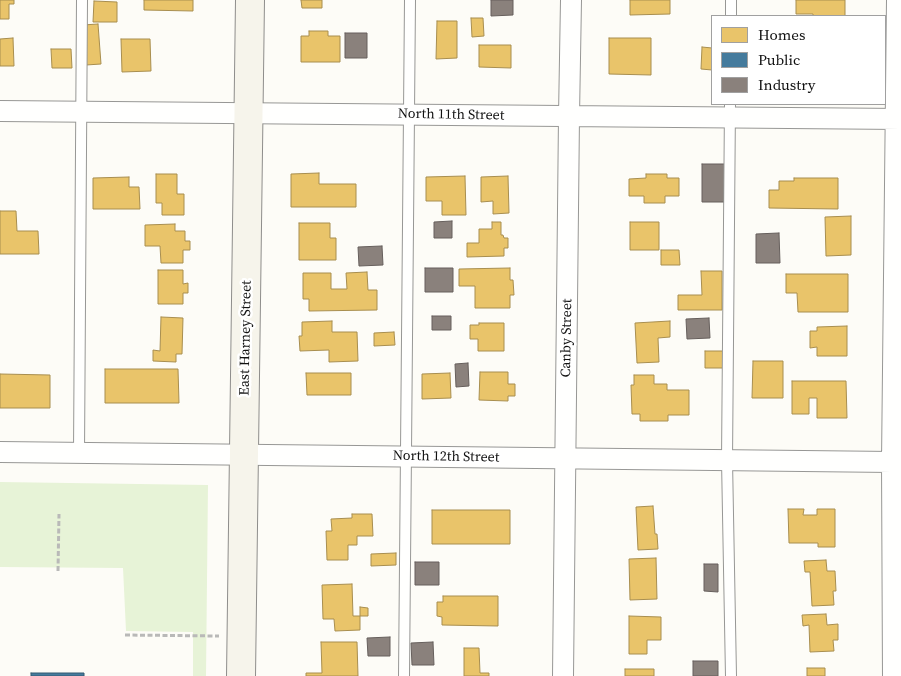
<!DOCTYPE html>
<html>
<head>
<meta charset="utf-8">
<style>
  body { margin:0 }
  #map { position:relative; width:901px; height:676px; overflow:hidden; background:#fdfcf7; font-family:"Source Serif 4",serif }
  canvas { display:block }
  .legend { position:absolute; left:711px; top:15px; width:175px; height:90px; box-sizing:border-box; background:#fff; border:1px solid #a0a0a0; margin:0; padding:6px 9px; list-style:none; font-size:15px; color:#111 }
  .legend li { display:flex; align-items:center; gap:10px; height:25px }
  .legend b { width:25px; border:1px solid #a0a0a0 }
</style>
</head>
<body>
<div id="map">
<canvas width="901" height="676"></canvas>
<ul class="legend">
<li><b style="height:14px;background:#e9c46a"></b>Homes</li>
<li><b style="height:14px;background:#457b9d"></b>Public</li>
<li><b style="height:14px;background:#8a817c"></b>Industry</li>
</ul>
</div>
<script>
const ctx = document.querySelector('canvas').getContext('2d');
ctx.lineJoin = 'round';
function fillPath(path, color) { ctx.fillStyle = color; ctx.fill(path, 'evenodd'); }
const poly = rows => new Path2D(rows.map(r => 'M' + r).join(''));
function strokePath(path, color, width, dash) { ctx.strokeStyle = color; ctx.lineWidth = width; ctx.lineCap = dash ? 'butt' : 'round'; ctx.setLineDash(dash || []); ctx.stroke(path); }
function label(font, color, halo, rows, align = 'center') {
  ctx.font = font + ' "Source Serif 4",serif'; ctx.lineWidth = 5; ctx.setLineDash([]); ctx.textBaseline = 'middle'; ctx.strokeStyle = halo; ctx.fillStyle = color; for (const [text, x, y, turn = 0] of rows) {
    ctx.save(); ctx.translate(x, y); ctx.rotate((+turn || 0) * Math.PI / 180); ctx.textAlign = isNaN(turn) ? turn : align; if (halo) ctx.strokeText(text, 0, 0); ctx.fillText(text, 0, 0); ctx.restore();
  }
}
fillPath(poly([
  [0,482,208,485,206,676,193,676,193,632,126,631,123,568,0,567]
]), '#e7f3d7');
const homes = poly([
  [0,0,14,0,14,4,9,4,9,19,0,19,0,0],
  [144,0,193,0,193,11,144,10,144,0],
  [301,0,322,0,322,8,302,8,301,0],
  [630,0,670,0,670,14,630,15,630,0],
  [796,0,845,0,845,16,813,16,813,14,796,14,796,0],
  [94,1,117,2,117,22,93,22,94,1],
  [471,18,483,18,484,36,472,37,471,18],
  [437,21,457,21,457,58,436,59,437,21],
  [98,24,101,64,86,65,83,25,98,24],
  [309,31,328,31,328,36,340,36,340,62,301,62,301,36,309,36,309,31],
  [13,38,14,66,0,66,0,39,13,38],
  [609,38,651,38,651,75,609,74,609,38],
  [121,39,150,39,151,71,122,72,121,39],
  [479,45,511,45,511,68,479,67,479,45],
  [702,47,712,48,712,70,701,69,702,47],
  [51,49,71,49,72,68,52,68,51,49],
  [319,173,319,184,356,184,356,207,291,207,291,174,319,173],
  [156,174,177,174,177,194,184,194,184,215,162,215,162,203,156,203,156,174],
  [646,174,667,174,667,178,679,178,679,196,665,196,665,203,644,203,644,196,629,196,629,179,646,178,646,174],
  [465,176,466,215,442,215,442,201,426,201,426,177,465,176],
  [508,176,509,213,493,214,493,201,481,202,481,177,508,176],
  [129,177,129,187,139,187,140,209,93,209,93,178,129,177],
  [794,178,838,178,838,209,769,208,769,190,779,190,779,181,794,181,794,178],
  [0,211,16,211,17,231,38,231,39,254,0,254,0,211],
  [851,216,851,255,826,256,825,217,851,216],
  [492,222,501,222,501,235,503,235,504,238,508,238,508,248,504,248,504,256,467,257,467,243,479,243,479,229,492,229,492,222],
  [630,222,659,222,659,250,630,250,630,222],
  [299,223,330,223,330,238,336,238,336,260,299,260,299,223],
  [175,224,175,231,185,231,185,241,190,241,190,250,183,250,183,263,161,263,160,246,145,246,145,225,175,224],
  [661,250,679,250,680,265,661,265,661,250],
  [510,268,510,280,513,280,514,295,510,295,510,308,475,308,475,286,459,286,459,269,510,268],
  [158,270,183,270,183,284,188,283,188,293,183,293,183,304,158,304,158,270],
  [701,271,722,271,722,310,678,310,678,295,702,295,701,271],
  [367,272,368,290,377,290,377,310,309,311,309,299,303,299,303,273,331,273,331,289,347,289,346,273,367,272],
  [786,274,848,274,848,312,798,312,797,293,786,293,786,274],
  [161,317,183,318,182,354,176,354,176,362,153,361,153,350,160,351,161,317],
  [332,321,332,332,357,332,358,361,329,362,329,350,300,351,299,336,302,336,302,322,332,321],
  [670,321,670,337,658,338,659,362,637,363,635,323,670,321],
  [479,323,504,323,504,351,478,351,478,339,470,339,470,325,479,325,479,323],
  [847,326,847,356,817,356,817,347,810,348,810,331,817,331,817,327,847,326],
  [394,332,395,345,374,346,374,333,394,332],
  [705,351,723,351,723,368,705,368,705,351],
  [753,361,783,361,783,398,752,398,753,361],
  [105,369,178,369,179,403,105,403,105,369],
  [480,372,508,372,508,384,515,384,515,396,508,396,508,401,479,400,480,372],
  [306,373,351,373,351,395,307,395,306,373],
  [450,373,451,398,422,399,422,374,450,373],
  [0,374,50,375,50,408,0,408,0,374],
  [634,375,654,375,654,384,667,384,667,390,689,390,689,415,668,415,668,421,640,421,640,414,632,414,631,385,634,385,634,375],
  [792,381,846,381,847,418,817,418,817,398,809,398,809,414,792,414,792,381],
  [653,506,655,534,657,534,658,549,638,550,636,507,653,506],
  [788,509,804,509,803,515,817,515,817,509,835,509,835,547,818,547,818,543,789,543,788,509],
  [432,510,510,510,510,544,432,544,432,510],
  [352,514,372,514,373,536,357,536,357,545,348,545,348,560,327,560,326,531,332,531,331,519,352,518,352,514],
  [396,553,396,565,371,566,371,554,396,553],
  [656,558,657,599,630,600,629,559,656,558],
  [826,560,827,571,835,571,836,591,833,591,834,605,812,606,810,572,805,572,804,561,826,560],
  [352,584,353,616,360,616,360,630,335,631,334,619,323,619,322,585,352,584],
  [443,596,498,596,498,626,442,625,442,617,437,616,437,602,443,602,443,596],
  [360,607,368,608,368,616,360,616,360,607],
  [826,614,827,625,838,624,838,640,833,640,834,651,810,652,809,625,803,626,802,615,826,614],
  [629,616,661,617,661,640,647,640,647,654,629,654,629,616],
  [321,642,357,642,358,676,306,676,306,673,322,673,321,642],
  [464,648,479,648,480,673,489,673,489,676,464,676,464,648],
  [807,668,825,668,825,676,807,676,807,668],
  [625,669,654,669,654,676,625,676,625,669]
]);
fillPath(homes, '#e9c46a');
strokePath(homes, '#a88e4f', 1);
const public = poly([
  [31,673,84,673,84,676,31,676,31,673]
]);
fillPath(public, '#457b9d');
strokePath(public, '#355b73', 1);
const industry = poly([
  [491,0,513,0,513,15,491,16,491,0],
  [345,33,367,33,367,58,345,58,345,33],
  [702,164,725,164,724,202,702,202,702,164],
  [452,221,452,238,434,238,434,222,452,221],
  [779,233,780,263,756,263,756,234,779,233],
  [382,246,383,265,359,266,358,247,382,246],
  [425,268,453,268,453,292,425,292,425,268],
  [432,316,451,316,451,330,432,330,432,316],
  [709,318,710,338,687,339,686,319,709,318],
  [468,363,469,386,456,387,455,364,468,363],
  [415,562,439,562,439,585,415,585,415,562],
  [704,564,718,564,718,592,704,591,704,564],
  [390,637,390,656,368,656,367,638,390,637],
  [433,642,434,665,412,665,411,643,433,642],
  [693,661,718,661,718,676,693,676,693,661]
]);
fillPath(industry, '#8a817c');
strokePath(industry, '#665f5c', 1);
const service = poly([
  [731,16,731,0],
  [730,104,727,460,731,676],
  [79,453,82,0],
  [404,676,410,0]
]);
const minor = poly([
  [0,111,901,119],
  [0,452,892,462],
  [563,676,569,116,571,0],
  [893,676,892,462,897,0]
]);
const secondary = poly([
  [241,676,250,0]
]);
strokePath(service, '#979795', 12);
strokePath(minor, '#979795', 22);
strokePath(secondary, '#8e8d8b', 30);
strokePath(poly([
  [58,571,59,514],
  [125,635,219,636]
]), '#b9b9b8', 3, [5, 2.5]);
strokePath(service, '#fffffe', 10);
strokePath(minor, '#fffffe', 20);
strokePath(secondary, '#f6f4eb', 28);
label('14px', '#111', '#fff', [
  ["North 11th Street",451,115,1],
  ["East Harney Street",246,338,-89],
  ["Canby Street",567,338,-89],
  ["North 12th Street",446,457,1]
]);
</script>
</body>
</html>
